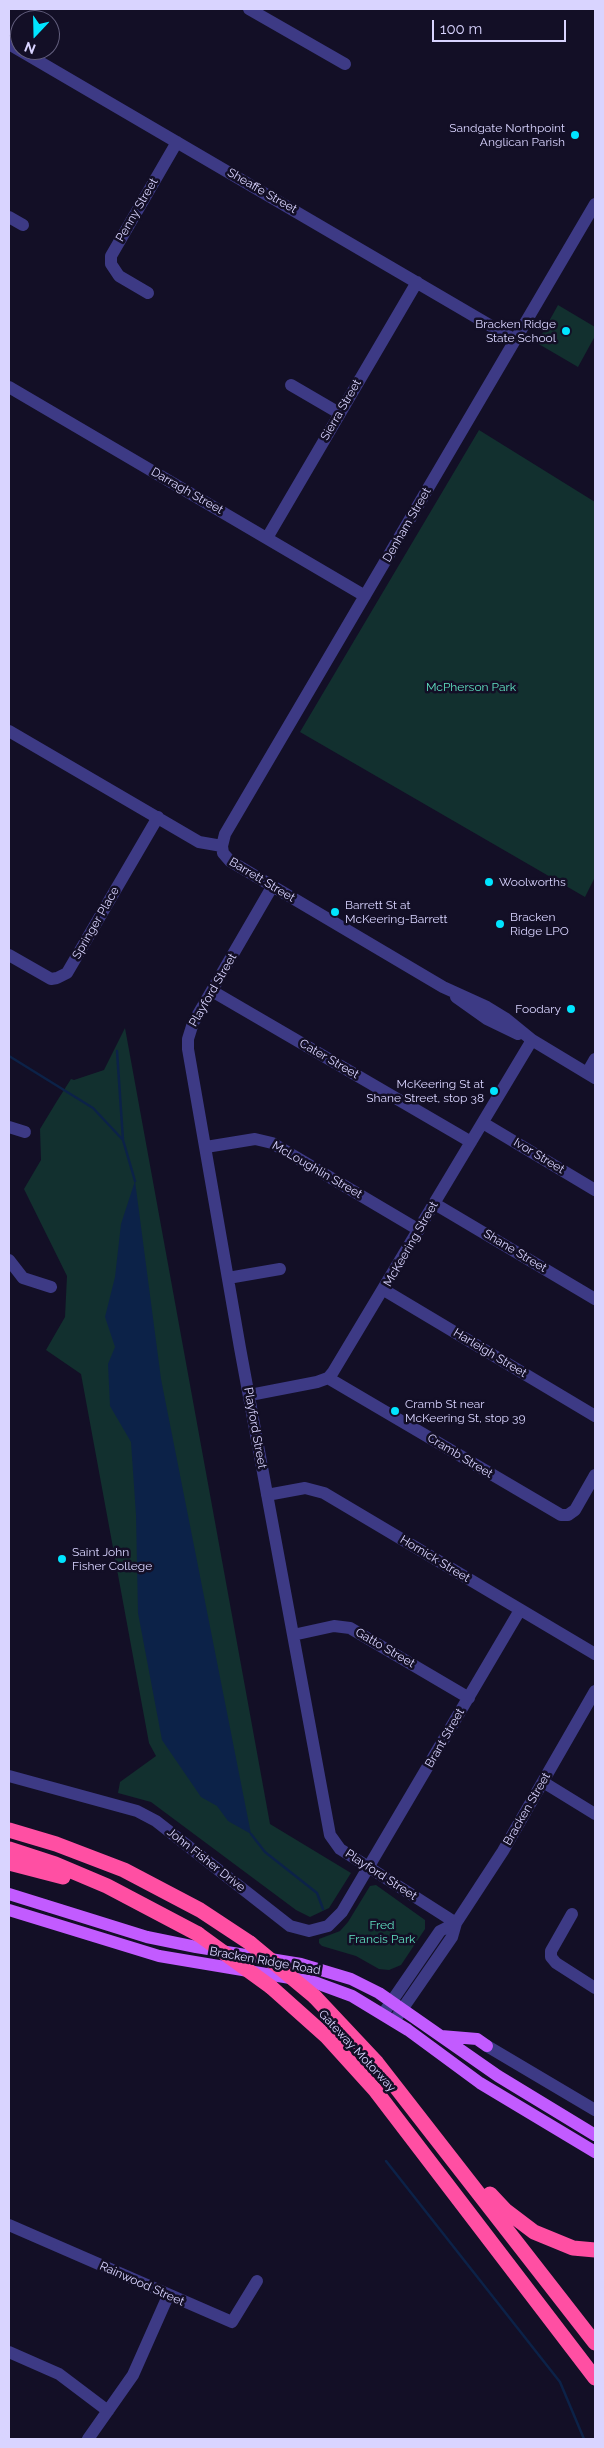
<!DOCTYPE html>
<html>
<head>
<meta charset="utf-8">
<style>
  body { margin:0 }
  #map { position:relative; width:604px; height:2448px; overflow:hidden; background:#130f26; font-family:Raleway,sans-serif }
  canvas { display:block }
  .frame { position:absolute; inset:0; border:10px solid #d9d4ff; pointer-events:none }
  .north { position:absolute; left:10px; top:10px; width:50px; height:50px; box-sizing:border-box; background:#130f26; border:1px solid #625e7d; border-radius:50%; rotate:201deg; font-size:14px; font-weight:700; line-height:20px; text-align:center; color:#d9d4ff }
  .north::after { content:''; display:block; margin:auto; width:18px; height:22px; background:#00e5ff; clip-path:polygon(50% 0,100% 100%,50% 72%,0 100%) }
  .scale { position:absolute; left:432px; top:20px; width:134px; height:22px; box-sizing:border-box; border:2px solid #d9d4ff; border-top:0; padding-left:6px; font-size:15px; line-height:18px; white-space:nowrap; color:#d9d4ff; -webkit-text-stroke:4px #130f26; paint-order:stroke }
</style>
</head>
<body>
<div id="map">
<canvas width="604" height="2448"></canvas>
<div class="frame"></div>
<div class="north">N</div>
<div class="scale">100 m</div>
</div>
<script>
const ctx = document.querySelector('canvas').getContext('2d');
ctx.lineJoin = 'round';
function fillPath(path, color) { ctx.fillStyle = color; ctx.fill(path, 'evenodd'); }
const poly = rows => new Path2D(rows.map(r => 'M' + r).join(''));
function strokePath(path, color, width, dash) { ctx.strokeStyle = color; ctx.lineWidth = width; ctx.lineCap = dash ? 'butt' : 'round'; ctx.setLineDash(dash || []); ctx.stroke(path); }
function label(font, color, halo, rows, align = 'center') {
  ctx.font = font + ' Raleway,sans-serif'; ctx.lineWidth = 5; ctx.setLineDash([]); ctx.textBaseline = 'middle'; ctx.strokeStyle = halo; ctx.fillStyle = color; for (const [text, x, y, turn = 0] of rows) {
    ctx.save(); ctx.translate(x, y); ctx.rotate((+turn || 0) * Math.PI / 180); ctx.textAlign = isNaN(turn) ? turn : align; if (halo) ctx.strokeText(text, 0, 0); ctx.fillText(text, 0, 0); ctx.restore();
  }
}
fillPath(poly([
  [558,305,595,327,595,336,578,367,537,343],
  [479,430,595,502,595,877,585,897,300,732],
  [125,1028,270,1824,351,1873,329,1908,310,1917,296,1910,151,1802,118,1793,120,1782,156,1756,149,1743,81,1374,46,1350,65,1317,67,1276,24,1189,41,1160,40,1129,57,1101,71,1079,74,1080,104,1070],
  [376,1885,425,1920,425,1929,401,1965,389,1970,379,1969,356,1956,322,1946,319,1943,319,1939,340,1931,348,1922,370,1886]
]), '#12302f');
fillPath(poly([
  [135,1181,161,1379,251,1834,228,1821,217,1806,201,1797,162,1740,138,1613,136,1515,131,1442,110,1406,108,1364,115,1347,105,1317,115,1277,121,1224]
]), '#0c2248');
strokePath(poly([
  [117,1051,123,1140,135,1181],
  [9,1056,93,1108,123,1140],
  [251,1834,265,1852,317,1893,323,1909],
  [386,2161,560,2382,584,2439]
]), '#0c2248', 2.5);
strokePath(poly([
  [249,9,345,64],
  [9,44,515,340],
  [595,204,225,834,222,846,223,853,230,861,443,987,487,1007,505,1018,532,1040,595,1078],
  [9,217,23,225],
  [148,293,119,276,111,264,111,256,177,142],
  [291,385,339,413],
  [9,387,365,596],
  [267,538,417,282],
  [9,731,199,842,222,846],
  [272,887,193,1023,188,1039,188,1049,240,1348,330,1835,340,1849,348,1854,456,1923],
  [9,955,51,979,57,978,67,973,158,817],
  [212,991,471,1142],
  [456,997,487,1019,518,1034],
  [587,1073,595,1059],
  [483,1123,595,1190],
  [9,1127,25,1132],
  [206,1147,255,1139,272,1143,419,1230],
  [435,1204,595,1299],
  [9,1260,23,1278,51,1287],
  [228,1278,280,1269],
  [384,1290,595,1416],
  [328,1378,561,1515,568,1515,575,1510,595,1475],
  [250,1395,317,1382,328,1378,333,1372,532,1040],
  [267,1495,305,1488,324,1493,595,1654],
  [293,1635,334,1626,350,1628,469,1698],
  [9,1776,137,1811,156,1821,290,1926,309,1931,328,1926,342,1912,520,1610],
  [543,1782,595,1814],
  [572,1914,551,1951,551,1957,556,1963,595,1988],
  [383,2014,440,1931,456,1923],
  [394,2021,452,1937,456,1923,503,1851,595,1691],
  [487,2046,595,2110],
  [9,2225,232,2322,257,2281],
  [9,2352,59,2374,108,2411],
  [88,2439,133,2375,168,2296]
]), '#3d3a85', 12);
strokePath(poly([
  [9,1894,147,1937,196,1947,301,1964,351,1979,379,1993,498,2076,595,2135],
  [9,1910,159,1956,314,1982,352,1996,408,2030,480,2083,595,2152],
  [441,2036,477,2039,487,2046]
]), '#c25bff', 12);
strokePath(poly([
  [9,1830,56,1844,124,1870,200,1910,250,1943],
  [9,1849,55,1864,107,1886,198,1934],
  [9,1863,63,1877],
  [271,1987,327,2037,375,2090,595,2378],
  [315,1997,377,2063,595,2343],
  [490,2194,505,2210,534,2232,573,2248,595,2250]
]), '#ff4fa3', 15);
strokePath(poly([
  [198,1934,271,1987],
  [250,1943,315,1997]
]), '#ff4fa3', 15);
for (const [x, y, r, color] of [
  [575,135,5,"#00e5ff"],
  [566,331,5,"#00e5ff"],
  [489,882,5,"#00e5ff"],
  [335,912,5,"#00e5ff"],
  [500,924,5,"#00e5ff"],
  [571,1009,5,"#00e5ff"],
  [494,1091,5,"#00e5ff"],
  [395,1411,5,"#00e5ff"],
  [62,1559,5,"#00e5ff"]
]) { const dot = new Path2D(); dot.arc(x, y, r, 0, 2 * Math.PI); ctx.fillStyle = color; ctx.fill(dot); strokePath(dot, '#130f26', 2); }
label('12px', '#d9d4ff', '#130f26', [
  ["Sandgate Northpoint",565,128,"right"],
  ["Anglican Parish",565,142,"right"],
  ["Bracken Ridge",556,324,"right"],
  ["State School",556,338,"right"],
  ["Woolworths",499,882],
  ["Barrett St at",345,905],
  ["McKeering-Barrett",345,919],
  ["Bracken",510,917],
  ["Ridge LPO",510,931],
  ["Foodary",561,1009,"right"],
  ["McKeering St at",484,1084,"right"],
  ["Shane Street, stop 38",484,1098,"right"],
  ["Cramb St near",405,1404],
  ["McKeering St, stop 39",405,1418],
  ["Saint John",72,1552],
  ["Fisher College",72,1566]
], 'left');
label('12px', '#d9d4ff', '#130f26', [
  ["Sheaffe Street",262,191,30],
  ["Penny Street",137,210,-60],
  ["Sierra Street",341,410,-60],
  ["Darragh Street",187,491,30],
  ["Denham Street",407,525,-60],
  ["Barrett Street",262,880,31],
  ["Springer Place",96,923,-60],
  ["Playford Street",213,990,-60],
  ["Cater Street",329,1059,30],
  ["Ivor Street",539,1156,31],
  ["McLoughlin Street",317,1170,30],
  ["McKeering Street",411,1244,-60],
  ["Shane Street",515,1251,31],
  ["Harleigh Street",490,1353,31],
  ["Playford Street",255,1428,80],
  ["Cramb Street",460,1456,31],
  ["Hornick Street",435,1559,31],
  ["Gatto Street",385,1648,30],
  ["Brant Street",445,1738,-60],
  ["Bracken Street",527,1809,-60],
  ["John Fisher Drive",206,1860,38],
  ["Playford Street",381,1875,33],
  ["Bracken Ridge Road",265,1961,10],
  ["Gateway Motorway",357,2051,47],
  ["Rainwood Street",142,2284,24]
]);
label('12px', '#5fe0c0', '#130f26', [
  ["McPherson Park",471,687],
  ["Fred",382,1925],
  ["Francis Park",382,1939]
]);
</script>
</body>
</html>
